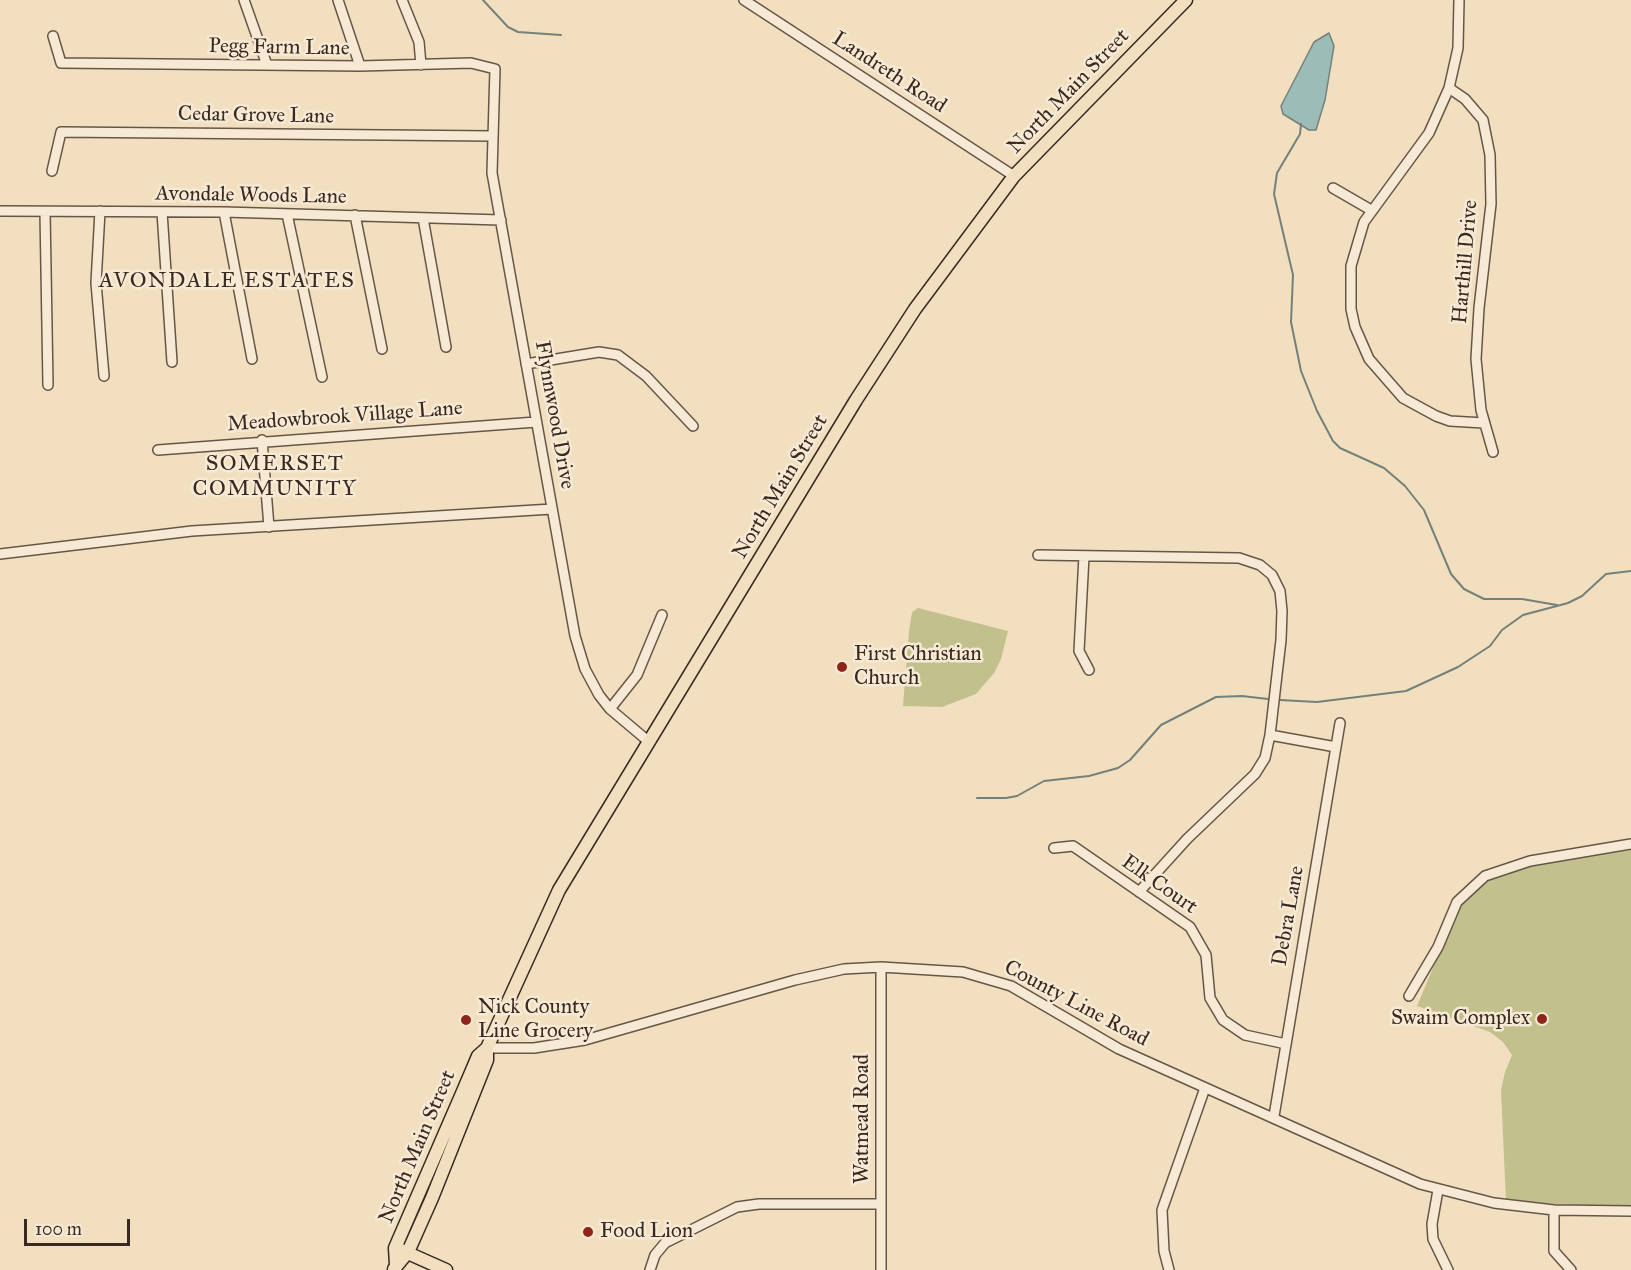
<!DOCTYPE html>
<html>
<head>
<meta charset="utf-8">
<style>
  body { margin:0 }
  #map { position:relative; width:1631px; height:1270px; overflow:hidden; background:#f2dfbf; font-family:"IM FELL Great Primer",serif }
  canvas { display:block }
  .scale { position:absolute; left:24px; top:1219px; width:106px; height:27px; box-sizing:border-box; border:3px solid #392920; border-top:0; padding-left:8px; font-size:18px; line-height:21px; white-space:nowrap; color:#392920; -webkit-text-stroke:4px #f7ead5; paint-order:stroke }
</style>
</head>
<body>
<div id="map">
<canvas width="1631" height="1270"></canvas>
<div class="scale">100 m</div>
</div>
<script>
const ctx = document.querySelector('canvas').getContext('2d');
ctx.lineJoin = 'round';
function fillPath(path, color) { ctx.fillStyle = color; ctx.fill(path, 'evenodd'); }
const poly = rows => new Path2D(rows.map(r => 'M' + r).join(''));
function strokePath(path, color, width, dash) { ctx.strokeStyle = color; ctx.lineWidth = width; ctx.lineCap = dash ? 'butt' : 'round'; ctx.setLineDash(dash || []); ctx.stroke(path); }
function label(font, color, halo, rows, align = 'center') {
  ctx.font = font + ' "IM FELL Great Primer",serif'; ctx.lineWidth = 5; ctx.setLineDash([]); ctx.textBaseline = 'middle'; ctx.strokeStyle = halo; ctx.fillStyle = color; for (const [text, x, y, turn = 0] of rows) {
    ctx.save(); ctx.translate(x, y); ctx.rotate((+turn || 0) * Math.PI / 180); ctx.textAlign = isNaN(turn) ? turn : align; if (halo) ctx.strokeText(text, 0, 0); ctx.fillText(text, 0, 0); ctx.restore();
  }
}
fillPath(poly([
  [918,608,1008,631,1001,659,994,673,976,694,942,707,903,706,909,631,912,612],
  [1631,846,1631,1207,1506,1202,1501,1090,1505,1072,1512,1055,1503,1042,1490,1032,1417,1006,1461,901,1479,881,1509,868]
]), '#c2c08d');
const water = poly([
  [1329,33,1334,46,1325,100,1316,130,1309,130,1283,114,1281,106,1314,42,1329,33]
]);
fillPath(water, '#9cbcb7');
strokePath(water, '#74817b', 1.5);
strokePath(poly([
  [483,0,508,27,518,32,561,35],
  [1301,124,1300,134,1277,173,1274,194,1293,275,1291,322,1301,371,1317,411,1333,441,1340,448,1384,468,1405,486,1424,510,1451,574,1464,589,1484,599,1522,599,1557,605],
  [1280,700,1317,702,1406,691,1458,667,1490,646,1502,630,1523,615,1568,603,1582,596,1606,574,1631,571],
  [977,798,1006,798,1017,796,1044,781,1089,776,1118,768,1130,760,1161,725,1216,697,1242,696,1268,699]
]), '#74817b', 2);
const minor = poly([
  [244,0,267,65],
  [338,0,360,66],
  [402,0,419,42,421,65],
  [744,0,1014,176],
  [1459,0,1458,48,1449,88,1429,133,1364,222,1351,266,1351,309,1355,327,1369,359,1403,398,1436,416,1450,421,1484,423],
  [53,36,61,63,360,66,471,63,495,69,492,173,575,636,585,669,599,695,610,709,648,741],
  [1449,88,1465,99,1483,120,1490,155,1491,204,1479,308,1476,359,1481,410,1493,452],
  [52,171,61,132,492,136],
  [1333,188,1371,210],
  [0,211,224,212,501,220],
  [100,211,96,283,104,376],
  [45,212,48,385],
  [162,212,172,362],
  [224,212,252,359],
  [287,214,322,377],
  [355,215,382,349],
  [423,218,446,347],
  [526,364,599,352,618,355,646,376,693,426],
  [262,440,269,527],
  [158,450,536,422],
  [0,554,192,531,552,509],
  [1038,555,1239,558,1260,565,1272,575,1280,591,1282,611,1281,640,1270,735,1336,747],
  [1084,556,1079,651,1089,670],
  [610,709,637,675,662,615],
  [1054,848,1073,846,1190,927,1206,955,1210,998,1223,1020,1245,1035,1286,1044],
  [1139,892,1187,839,1255,774,1265,758,1270,735],
  [881,967,881,1270],
  [1409,996,1438,947,1457,902,1485,876,1530,861,1631,844],
  [487,1048,534,1048,585,1040,795,980,844,969,881,967,963,972,1011,986,1119,1049,1420,1184,1494,1203,1554,1210,1631,1211],
  [1274,1116,1340,723],
  [1438,1190,1432,1224,1433,1239,1448,1270],
  [1554,1210,1554,1251,1571,1270],
  [650,1270,655,1255,665,1243,737,1207,759,1204,881,1204],
  [1169,1270,1164,1251,1162,1210,1205,1088]
]);
const major = poly([
  [401,1250,446,1270],
  [396,1265,395,1248,464,1089,478,1056,487,1048,559,890,856,400,915,309,1014,176,1186,0],
  [394,1269,408,1252,432,1198,487,1060,487,1048]
]);
strokePath(minor, '#675648', 12);
strokePath(major, '#392920', 15);
strokePath(minor, '#f7ead5', 9);
strokePath(major, '#f2dfbf', 12);
for (const [x, y, r, color] of [
  [842,667,6,"#8f2418"],
  [1542,1019,6,"#8f2418"],
  [466,1020,6,"#8f2418"],
  [588,1232,6,"#8f2418"]
]) { const dot = new Path2D(); dot.arc(x, y, r, 0, 2 * Math.PI); ctx.fillStyle = color; ctx.fill(dot); strokePath(dot, '#f7ead5', 2); }
label('21px', '#392920', '#f7ead5', [
  ["Pegg Farm Lane",279,48,1],
  ["Landreth Road",889,73,33],
  ["North Main Street",1069,92,-46],
  ["Cedar Grove Lane",256,116,1],
  ["Avondale Woods Lane",251,196,1],
  ["Harthill Drive",1466,262,-85],
  ["Flynnwood Drive",554,415,80],
  ["Meadowbrook Village Lane",345,417,-4],
  ["North Main Street",781,487,-59],
  ["Elk Court",1159,885,35],
  ["Debra Lane",1289,916,-80],
  ["County Line Road",1076,1004,28],
  ["Watmead Road",863,1119,-90],
  ["North Main Street",418,1147,-67]
]);
label('21px', '#392920', '#f7ead5', [
  ["First Christian",854,655],
  ["Church",854,679],
  ["Nick County",478,1008],
  ["Line Grocery",478,1032],
  ["Swaim Complex",1530,1019,"right"],
  ["Food Lion",600,1232]
], 'left');
ctx.letterSpacing = '1.5px';
label('22px', '#392920', '#f7ead5', [
  ["AVONDALE ESTATES",227,282],
  ["SOMERSET",275,465],
  ["COMMUNITY",275,490]
]);
ctx.letterSpacing = '0px';
</script>
</body>
</html>
